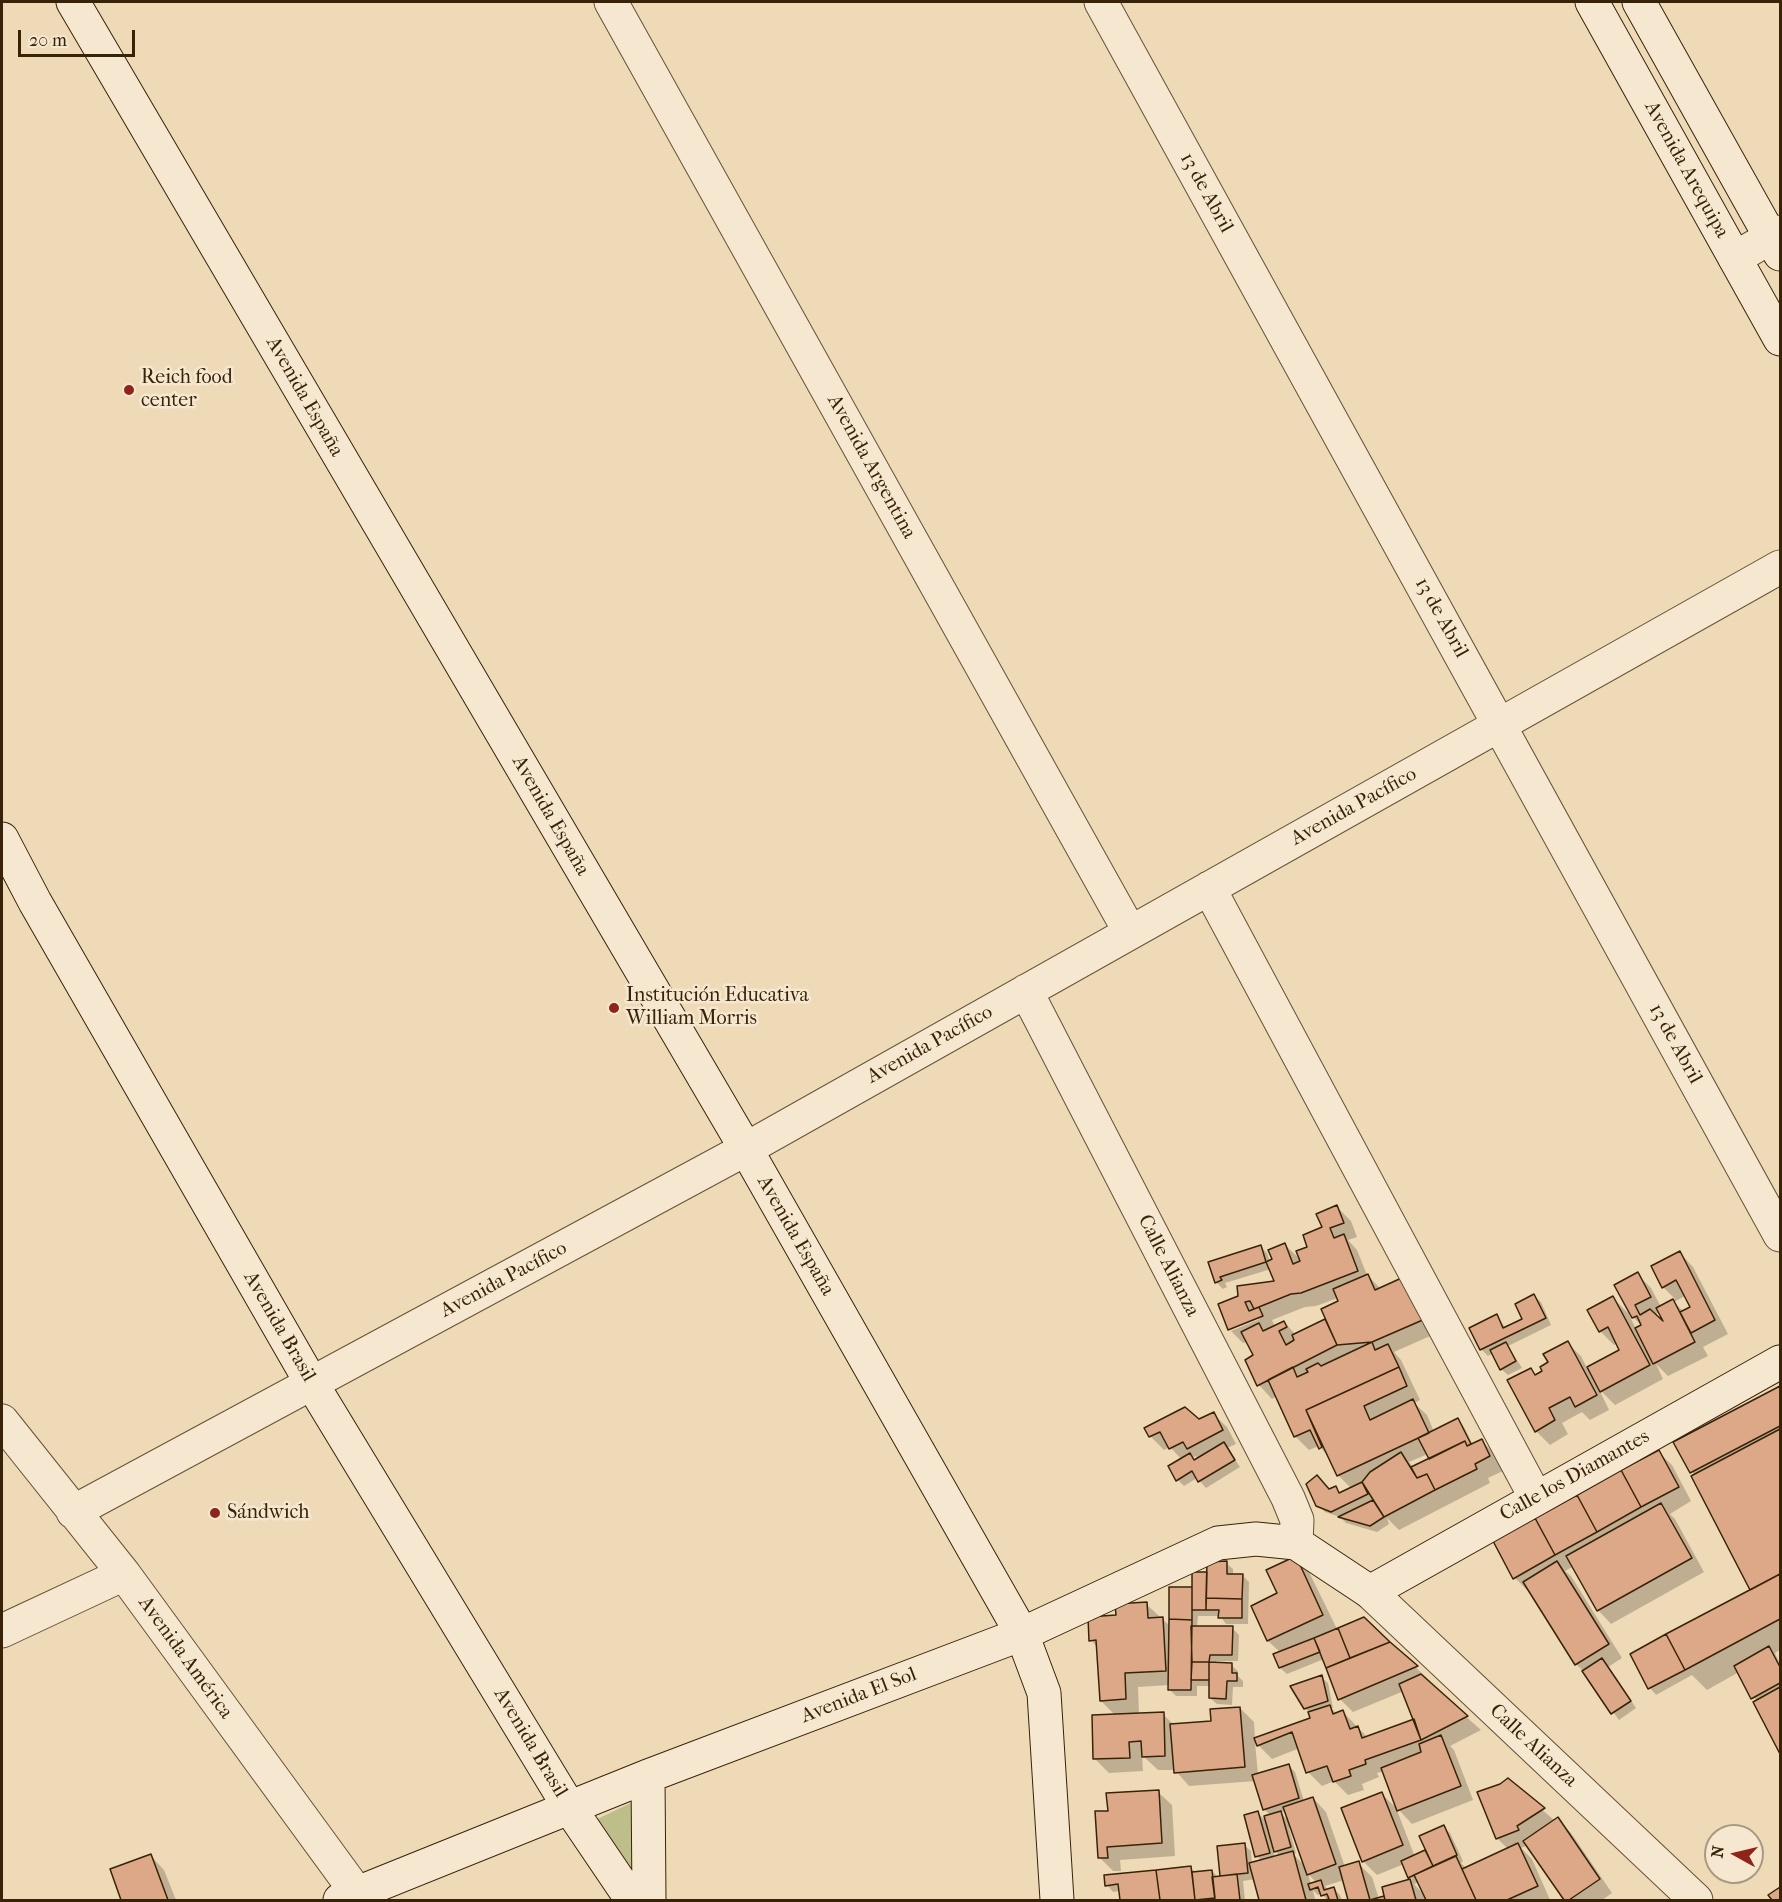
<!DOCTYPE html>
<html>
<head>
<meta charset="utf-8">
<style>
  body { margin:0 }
  #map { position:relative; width:1782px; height:1902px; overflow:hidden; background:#efdab7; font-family:"IM FELL French Canon",serif }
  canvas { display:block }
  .frame { position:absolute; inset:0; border:3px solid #382308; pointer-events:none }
  .north { position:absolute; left:1704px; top:1824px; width:60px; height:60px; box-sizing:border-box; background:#f5e7d0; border:2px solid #a99980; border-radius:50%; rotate:278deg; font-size:16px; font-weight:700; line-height:24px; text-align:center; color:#382308 }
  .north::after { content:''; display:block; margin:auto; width:21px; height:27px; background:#8f2418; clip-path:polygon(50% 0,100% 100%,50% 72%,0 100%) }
  .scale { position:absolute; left:18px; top:30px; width:117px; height:27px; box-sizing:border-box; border:3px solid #382308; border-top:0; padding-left:8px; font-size:18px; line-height:21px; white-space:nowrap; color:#382308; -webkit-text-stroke:4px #f5e7d0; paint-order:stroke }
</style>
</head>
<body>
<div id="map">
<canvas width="1782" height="1902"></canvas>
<div class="frame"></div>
<div class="north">N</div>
<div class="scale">20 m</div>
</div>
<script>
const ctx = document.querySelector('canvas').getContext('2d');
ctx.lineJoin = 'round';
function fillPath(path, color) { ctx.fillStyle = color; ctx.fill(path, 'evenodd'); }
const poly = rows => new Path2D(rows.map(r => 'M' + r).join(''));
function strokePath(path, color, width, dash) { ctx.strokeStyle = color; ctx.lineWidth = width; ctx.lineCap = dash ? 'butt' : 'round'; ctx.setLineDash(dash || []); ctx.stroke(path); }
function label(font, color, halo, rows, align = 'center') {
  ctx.font = font + ' "IM FELL French Canon",serif'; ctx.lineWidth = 5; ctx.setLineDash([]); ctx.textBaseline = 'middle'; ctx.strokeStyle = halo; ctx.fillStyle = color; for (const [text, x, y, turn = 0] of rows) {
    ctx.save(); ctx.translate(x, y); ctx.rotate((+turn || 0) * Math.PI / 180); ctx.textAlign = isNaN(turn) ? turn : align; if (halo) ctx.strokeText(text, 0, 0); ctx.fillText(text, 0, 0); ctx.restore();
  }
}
fillPath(poly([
  [639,1799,640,1892,591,1822]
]), '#bebe8b');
fillPath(poly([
  [1337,1207,1351,1221,1357,1237,1348,1240,1357,1250,1367,1275,1381,1289,1406,1278,1437,1333,1394,1352,1401,1360,1420,1400,1414,1403,1427,1415,1434,1432,1458,1420,1464,1427,1473,1445,1482,1441,1495,1454,1503,1471,1488,1478,1490,1483,1399,1530,1387,1518,1389,1524,1377,1532,1346,1523,1340,1517,1325,1512,1318,1505,1330,1490,1335,1488,1341,1494,1352,1489,1338,1475,1329,1457,1319,1446,1309,1450,1295,1436,1277,1396,1272,1399,1259,1385,1255,1356,1248,1342,1243,1343,1231,1331,1260,1319,1220,1305,1276,1282,1271,1269,1225,1283,1227,1287,1223,1289,1216,1282,1210,1263,1260,1246,1267,1253,1270,1262,1285,1245,1302,1261],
  [1338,1298,1340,1302,1327,1319,1296,1335,1284,1322,1275,1327,1272,1320,1305,1307,1316,1306],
  [1428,1454,1430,1460,1414,1468,1409,1462],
  [1680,1253,1693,1267,1728,1334,1703,1347,1708,1356,1668,1376,1656,1364,1663,1379,1615,1405,1599,1389,1609,1410,1590,1420,1582,1412,1562,1423,1568,1434,1550,1445,1536,1431,1531,1370,1537,1376,1545,1371,1550,1363,1567,1343,1581,1356,1587,1368,1622,1351,1617,1343,1614,1345,1600,1331,1613,1298,1628,1313,1636,1329,1642,1326,1632,1316,1637,1274,1651,1288,1661,1307,1675,1299,1663,1287],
  [1685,1296,1692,1308,1684,1312,1674,1302],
  [1660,1312,1667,1327,1654,1315],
  [1534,1296,1541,1302,1551,1325,1508,1346,1522,1368,1508,1375,1501,1369,1493,1353,1488,1356,1481,1349,1496,1316,1506,1328,1524,1319],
  [1780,1388,1780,1650,1775,1653,1780,1664,1780,1751,1755,1703,1757,1702,1739,1672,1707,1690,1692,1675,1656,1695,1650,1688,1632,1654,1752,1590,1695,1476,1675,1443],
  [1213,1414,1227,1427,1236,1444,1227,1448,1240,1467,1206,1488,1197,1478,1184,1486,1178,1480,1182,1460,1170,1447,1164,1450,1150,1436,1146,1429,1199,1421],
  [1196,1456,1199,1459,1196,1461,1192,1458],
  [1658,1452,1672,1465,1691,1501,1670,1514,1675,1519,1704,1572,1611,1624,1598,1610,1574,1566,1565,1571,1571,1576,1622,1658,1608,1667,1636,1708,1619,1720,1585,1673,1576,1664,1530,1590,1528,1591,1515,1578],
  [1295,1558,1309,1572,1337,1629,1364,1618,1430,1681,1427,1682,1481,1730,1450,1746,1454,1750,1473,1800,1412,1824,1399,1810,1384,1771,1377,1773,1379,1777,1362,1784,1364,1790,1348,1795,1334,1781,1322,1786,1308,1772,1300,1748,1272,1759,1255,1742,1258,1775,1289,1766,1295,1772,1304,1801,1313,1798,1326,1812,1345,1867,1358,1863,1372,1877,1379,1899,1386,1897,1383,1888,1412,1879,1404,1864,1377,1875,1363,1861,1382,1794,1396,1808,1415,1857,1427,1851,1444,1827,1450,1833,1463,1861,1461,1863,1467,1869,1508,1849,1497,1838,1501,1785,1508,1780,1555,1821,1558,1819,1571,1833,1612,1893,1602,1900,1566,1900,1528,1845,1521,1848,1532,1859,1550,1900,1350,1900,1344,1880,1325,1886,1328,1890,1333,1888,1340,1895,1342,1900,1327,1900,1322,1894,1318,1895,1313,1890,1315,1900,1261,1900,1255,1879,1243,1881,1245,1900,1121,1900,1120,1891,1113,1892,1107,1885,1191,1868,1196,1873,1212,1871,1219,1878,1221,1878,1218,1848,1244,1845,1251,1851,1252,1864,1262,1861,1257,1856,1258,1813,1267,1822,1271,1816,1264,1809,1256,1781,1189,1786,1175,1770,1158,1770,1142,1755,1143,1771,1109,1773,1095,1759,1116,1716,1101,1701,1098,1648,1091,1640,1118,1617,1146,1604,1170,1626,1194,1589,1208,1574,1226,1563,1233,1569,1233,1575,1243,1576,1249,1582,1248,1624,1226,1624,1220,1616,1198,1616,1197,1627,1232,1628,1239,1635,1238,1661,1216,1661,1216,1664,1231,1665,1238,1671,1238,1676,1243,1681,1243,1687,1233,1687,1232,1705,1217,1704,1210,1698,1211,1686,1197,1686,1197,1696,1176,1696,1170,1690,1170,1685,1138,1687,1139,1715,1163,1714,1174,1725,1212,1722,1240,1708,1254,1722,1255,1739,1312,1719,1310,1713,1305,1708,1321,1677,1328,1683,1333,1708,1331,1708,1337,1714,1343,1712,1367,1737,1416,1720,1404,1691,1353,1712,1340,1699,1324,1659,1287,1674,1280,1668,1275,1655,1280,1652,1268,1641,1253,1606,1279,1594],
  [1286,1811,1290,1823,1280,1812],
  [1292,1827,1305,1866,1293,1854,1296,1853,1289,1828],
  [1272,1848,1280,1856,1275,1858],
  [1308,1874,1317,1883,1311,1884],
  [1419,1882,1424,1895,1414,1884],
  [1158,1792,1172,1805,1175,1856,1120,1860,1121,1871,1113,1871,1099,1857,1109,1812],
  [151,1856,164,1870,176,1900,123,1900,112,1870]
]), '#0003');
const building = poly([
  [1337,1205,1344,1223,1330,1228,1334,1238,1344,1234,1358,1271,1301,1293,1291,1294,1254,1309,1250,1301,1245,1302,1249,1311,1259,1307,1263,1316,1228,1330,1218,1304,1238,1296,1237,1286,1274,1281,1266,1262,1272,1259,1268,1250,1285,1243,1293,1264,1300,1261,1296,1251,1307,1247,1303,1235,1322,1227,1316,1214,1337,1205],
  [1261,1245,1266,1262,1220,1277,1222,1280,1215,1283,1208,1262,1261,1245],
  [1680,1251,1715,1320,1691,1333,1680,1312,1690,1307,1676,1280,1662,1288,1651,1266,1680,1251],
  [1638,1272,1651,1297,1635,1305,1640,1315,1650,1309,1663,1321,1656,1308,1673,1299,1695,1342,1653,1364,1635,1328,1641,1325,1637,1316,1632,1318,1614,1285,1638,1272],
  [1368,1274,1375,1290,1406,1276,1425,1319,1372,1342,1337,1345,1321,1309,1338,1301,1333,1289,1368,1274],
  [1534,1294,1546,1318,1480,1350,1469,1328,1497,1314,1503,1328,1522,1319,1515,1304,1534,1294],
  [1613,1296,1650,1365,1600,1392,1587,1367,1619,1350,1608,1327,1599,1332,1587,1310,1613,1296],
  [1325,1319,1337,1345,1257,1386,1245,1360,1253,1355,1241,1332,1259,1323,1263,1331,1284,1321,1287,1327,1279,1331,1286,1345,1294,1340,1292,1335,1325,1319],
  [1568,1341,1597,1395,1575,1407,1570,1397,1549,1408,1555,1420,1535,1432,1507,1380,1531,1368,1535,1375,1542,1371,1540,1367,1548,1362,1543,1354,1568,1341],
  [1372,1342,1375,1350,1388,1344,1399,1367,1306,1410,1322,1447,1319,1449,1310,1430,1294,1437,1268,1380,1293,1367,1297,1377,1308,1372,1306,1369,1318,1363,1321,1366,1372,1342],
  [1506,1342,1516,1361,1500,1370,1490,1350,1506,1342],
  [1399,1367,1407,1386,1364,1406,1370,1420,1413,1399,1429,1433,1337,1476,1306,1410,1399,1367],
  [1780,1386,1780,1426,1690,1473,1673,1442,1780,1386],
  [1185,1407,1199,1419,1214,1412,1223,1430,1187,1449,1183,1442,1169,1449,1160,1432,1149,1437,1144,1428,1185,1407],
  [1458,1418,1471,1444,1467,1446,1465,1441,1429,1459,1418,1438,1458,1418],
  [1780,1429,1780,1574,1750,1590,1691,1476,1780,1429],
  [1482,1439,1490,1456,1475,1464,1477,1469,1435,1490,1427,1474,1417,1478,1411,1467,1465,1441,1467,1446,1482,1439],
  [1224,1442,1235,1460,1198,1482,1192,1471,1176,1481,1168,1466,1190,1453,1194,1460,1224,1442],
  [1659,1450,1679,1487,1641,1507,1621,1470,1659,1450],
  [1401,1452,1417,1478,1427,1474,1435,1490,1384,1517,1362,1482,1370,1472,1401,1452],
  [1621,1470,1641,1507,1597,1532,1577,1495,1621,1470],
  [1317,1475,1329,1489,1336,1486,1339,1493,1362,1482,1368,1494,1331,1512,1316,1506,1306,1484,1317,1475],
  [1577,1495,1597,1532,1555,1555,1535,1518,1577,1495],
  [1373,1500,1384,1517,1370,1526,1338,1517,1373,1500],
  [1661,1503,1692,1558,1597,1611,1566,1556,1661,1503],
  [1535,1518,1555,1555,1513,1579,1493,1541,1535,1518],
  [1296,1556,1323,1615,1267,1641,1251,1606,1277,1593,1266,1570,1296,1556],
  [1227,1561,1227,1574,1243,1574,1242,1599,1206,1598,1207,1562,1227,1561],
  [1557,1561,1609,1644,1575,1665,1523,1582,1557,1561],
  [1192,1572,1207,1572,1206,1610,1192,1610,1192,1572],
  [1780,1574,1780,1619,1685,1670,1666,1634,1780,1574],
  [1169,1587,1192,1587,1192,1620,1169,1619,1169,1587],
  [1206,1598,1242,1599,1242,1618,1218,1618,1219,1610,1206,1610,1206,1598],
  [1147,1602,1148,1618,1163,1617,1166,1671,1125,1673,1126,1699,1100,1701,1096,1640,1089,1641,1088,1617,1116,1615,1115,1604,1147,1602],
  [1364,1617,1390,1642,1350,1658,1338,1628,1364,1617],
  [1169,1619,1192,1620,1191,1690,1168,1690,1169,1619],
  [1191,1626,1233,1626,1232,1655,1210,1655,1209,1662,1192,1662,1191,1626],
  [1338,1628,1350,1658,1326,1668,1314,1638,1338,1628],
  [1666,1634,1685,1670,1648,1689,1630,1654,1666,1634],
  [1314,1638,1320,1652,1279,1668,1273,1654,1314,1638],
  [1390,1642,1418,1666,1338,1700,1326,1668,1390,1642],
  [1769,1646,1780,1667,1780,1683,1751,1699,1734,1666,1769,1646],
  [1602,1658,1631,1701,1611,1714,1582,1671,1602,1658],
  [1192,1662,1209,1662,1209,1680,1191,1680,1192,1662],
  [1209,1662,1232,1663,1232,1673,1237,1673,1237,1681,1227,1681,1226,1699,1209,1698,1209,1662],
  [1421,1674,1468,1716,1421,1740,1399,1684,1421,1674],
  [1322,1675,1328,1701,1304,1709,1290,1686,1322,1675],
  [1780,1687,1780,1754,1753,1702,1780,1687],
  [1330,1705,1333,1714,1343,1710,1350,1729,1358,1726,1362,1738,1414,1719,1421,1740,1365,1760,1366,1764,1349,1770,1351,1776,1333,1782,1327,1766,1306,1773,1292,1732,1257,1746,1254,1738,1310,1718,1308,1712,1330,1705],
  [1240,1707,1245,1767,1174,1773,1170,1724,1211,1721,1210,1709,1240,1707],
  [1164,1712,1165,1756,1142,1757,1141,1741,1129,1742,1130,1758,1093,1759,1092,1715,1164,1712],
  [1441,1735,1461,1786,1397,1811,1381,1768,1421,1752,1419,1744,1441,1735],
  [1289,1764,1299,1798,1263,1810,1252,1775,1289,1764],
  [1508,1778,1545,1808,1517,1826,1519,1830,1496,1839,1477,1792,1500,1784,1508,1778],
  [1159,1790,1162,1843,1107,1847,1108,1858,1098,1858,1095,1811,1108,1811,1106,1793,1159,1790],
  [1382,1792,1403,1845,1362,1862,1341,1808,1382,1792],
  [1313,1797,1336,1864,1307,1875,1283,1807,1313,1797],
  [1258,1811,1270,1853,1255,1857,1244,1815,1258,1811],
  [1281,1811,1291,1847,1274,1852,1264,1816,1281,1811],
  [1558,1817,1600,1879,1569,1900,1564,1900,1523,1841,1558,1817],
  [1444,1825,1457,1855,1433,1866,1419,1836,1444,1825],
  [1245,1843,1248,1873,1220,1876,1217,1846,1245,1843],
  [1518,1843,1538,1886,1507,1900,1476,1900,1462,1869,1518,1843],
  [1425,1850,1433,1866,1408,1878,1401,1861,1425,1850],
  [1293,1851,1306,1900,1259,1900,1249,1863,1293,1851],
  [151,1854,168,1900,121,1900,110,1869,151,1854],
  [1456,1856,1476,1900,1426,1900,1414,1875,1456,1856],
  [1359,1861,1370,1900,1384,1896,1385,1900,1348,1900,1339,1867,1359,1861],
  [1191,1866,1195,1900,1160,1900,1156,1870,1191,1866],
  [1156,1870,1160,1900,1120,1900,1118,1884,1105,1886,1104,1875,1156,1870],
  [1212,1870,1215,1898,1195,1900,1192,1872,1212,1870],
  [1237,1874,1240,1900,1215,1900,1212,1877,1237,1874],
  [1410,1879,1416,1900,1385,1900,1382,1887,1410,1879],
  [1321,1880,1324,1890,1334,1887,1338,1900,1325,1900,1329,1899,1327,1894,1321,1896,1318,1887,1310,1890,1308,1884,1321,1880],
  [1780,1887,1780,1900,1772,1900,1768,1895,1780,1887]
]);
fillPath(building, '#dca887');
strokePath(building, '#382308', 1.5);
const street = poly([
  [611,2,1130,932],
  [1101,2,1780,1235],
  [1735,258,1780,232],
  [1209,888,1536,1498],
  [1026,991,1288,1498,1297,1520,1296,1543],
  [2,1421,124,1574,357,1893,359,1900],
  [73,1512,746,1149,1780,567],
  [1370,1592,1696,1900],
  [2,1631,124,1574]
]);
const secondary = poly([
  [73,2,746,1149,1022,1634,1044,1693,1057,1900],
  [1592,2,1780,339],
  [1639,2,1780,254],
  [2,839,35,902,312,1384,569,1807,632,1900],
  [648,1776,649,1900],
  [340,1900,648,1776,1022,1634,1218,1543,1256,1539,1296,1543,1370,1592,1780,1362]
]);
strokePath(street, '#665134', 35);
strokePath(secondary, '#382308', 35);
strokePath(street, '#f5e7d0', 33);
strokePath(secondary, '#f5e7d0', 33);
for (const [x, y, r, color] of [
  [129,390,6,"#8f2418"],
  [614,1008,6,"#8f2418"],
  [215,1513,6,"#8f2418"]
]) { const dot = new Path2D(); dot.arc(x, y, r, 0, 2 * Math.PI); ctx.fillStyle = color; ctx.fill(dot); strokePath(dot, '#f5e7d0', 2); }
label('20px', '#382308', '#f5e7d0', [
  ["Avenida Arequipa",1686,170,61],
  ["13 de Abril",1206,193,61],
  ["Avenida España",304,397,60],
  ["Avenida Argentina",871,467,61],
  ["13 de Abril",1441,618,61],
  ["Avenida Pacífico",1354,807,-29],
  ["Avenida España",550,816,60],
  ["13 de Abril",1675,1044,61],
  ["Avenida Pacífico",930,1045,-29],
  ["Avenida España",795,1236,60],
  ["Calle Alianza",1168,1266,63],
  ["Avenida Pacífico",504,1280,-28],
  ["Avenida Brasil",279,1327,60],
  ["Calle los Diamantes",1575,1476,-29],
  ["Avenida América",185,1658,54],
  ["Avenida El Sol",859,1696,-21],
  ["Avenida Brasil",530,1743,59],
  ["Calle Alianza",1533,1746,43]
]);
label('20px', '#382308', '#f5e7d0', [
  ["Reich food",141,378],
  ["center",141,401],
  ["Institución Educativa",626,996],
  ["William Morris",626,1019],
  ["Sándwich",227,1513]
], 'left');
</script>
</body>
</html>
